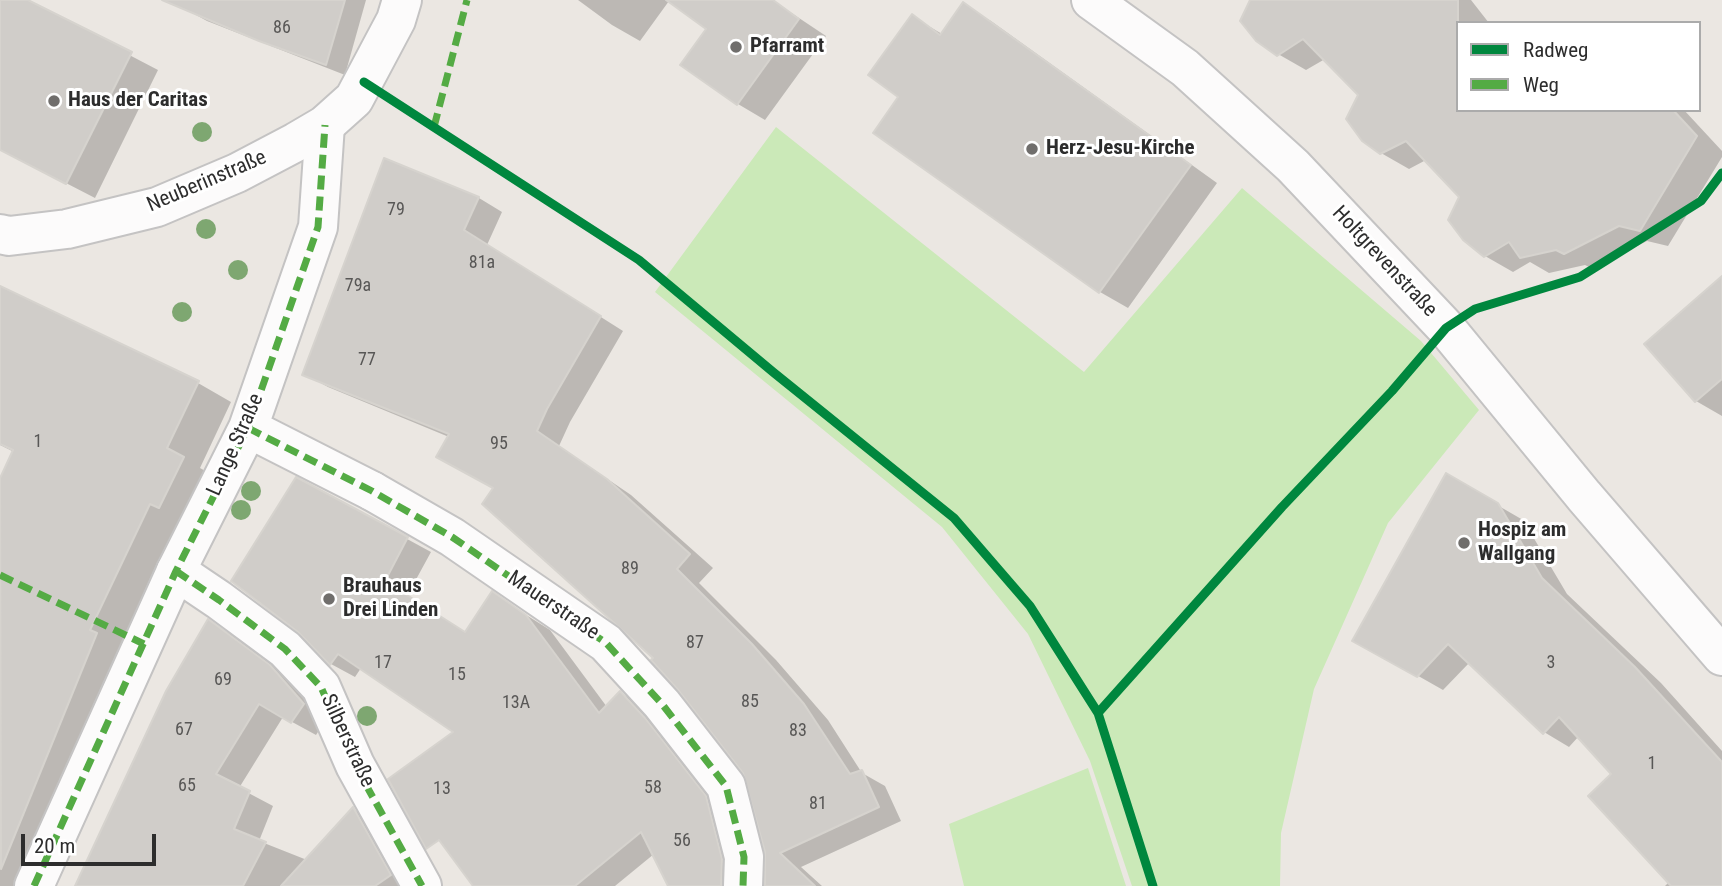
<!DOCTYPE html>
<html>
<head>
<meta charset="utf-8">
<style>
  body { margin:0 }
  #map { position:relative; width:1722px; height:886px; overflow:hidden; background:#ebe7e2; font-family:"Roboto Condensed",sans-serif }
  canvas { display:block }
  .legend { position:absolute; left:1456px; top:21px; width:245px; height:91px; box-sizing:border-box; background:#fff; border:2px solid #ababab; margin:0; padding:9px 12px; list-style:none; font-size:21px; color:#2d2d2d }
  .legend li { display:flex; align-items:center; gap:14px; height:35px }
  .legend b { width:35px; border:2px solid #ababab }
  .scale { position:absolute; left:21px; top:834px; width:135px; height:32px; box-sizing:border-box; border:4px solid #2d2d2d; border-top:0; padding-left:9px; font-size:21px; line-height:24px; white-space:nowrap; color:#2d2d2d; -webkit-text-stroke:5px #fff; paint-order:stroke }
</style>
</head>
<body>
<div id="map">
<canvas width="1722" height="886"></canvas>
<ul class="legend">
<li><b style="height:9px;background:#00873e"></b>Radweg</li>
<li><b style="height:9px;background:#54ab44"></b>Weg</li>
</ul>
<div class="scale">20 m</div>
</div>
<script>
const ctx = document.querySelector('canvas').getContext('2d');
ctx.lineJoin = 'round';
function fillPath(path, color) { ctx.fillStyle = color; ctx.fill(path, 'evenodd'); }
const poly = rows => new Path2D(rows.map(r => 'M' + r).join(''));
function strokePath(path, color, width, dash) { ctx.strokeStyle = color; ctx.lineWidth = width; ctx.lineCap = dash ? 'butt' : 'round'; ctx.setLineDash(dash || []); ctx.stroke(path); }
function label(font, color, halo, rows, align = 'center') {
  ctx.font = font + ' "Roboto Condensed",sans-serif'; ctx.lineWidth = 6; ctx.setLineDash([]); ctx.textBaseline = 'middle'; ctx.strokeStyle = halo; ctx.fillStyle = color; for (const [text, x, y, turn = 0] of rows) {
    ctx.save(); ctx.translate(x, y); ctx.rotate((+turn || 0) * Math.PI / 180); ctx.textAlign = isNaN(turn) ? turn : align; if (halo) ctx.strokeText(text, 0, 0); ctx.fillText(text, 0, 0); ctx.restore();
  }
}
fillPath(poly([
  [776,127,1084,372,1242,188,1421,341,1479,410,1388,523,1314,689,1281,833,1280,886,1132,886,1090,761,1028,634,942,527,655,292],
  [1088,768,1126,886,964,886,949,824]
]), '#cbe9b8');
fillPath(poly([
  [0,0,24,0,158,70,95,198,0,149],
  [191,0,366,0,345,75,207,21,187,10],
  [578,0,772,0,826,36,765,120,738,104,708,29,669,1,640,41,612,25],
  [1252,0,1471,0,1489,23,1458,23,1458,110,1684,110,1722,151,1722,157,1668,246,1647,241,1593,269,1585,265,1549,273,1530,262,1513,272,1485,256,1461,196,1426,160,1409,169,1381,153,1361,95,1325,59,1306,70,1278,54],
  [963,5,991,21,1217,183,1128,308,1100,292,875,132,900,96,912,16,942,34],
  [385,160,479,198,502,212,487,245,623,331,570,422,559,446,631,495,713,568,699,583,776,660,828,720,862,773,885,786,901,821,801,867,822,886,767,886,767,852,749,779,656,658,449,437,328,387,304,374],
  [1722,278,1722,416,1696,401],
  [0,288,198,383,231,402,200,468,216,477,36,886,0,886,0,482,14,452,0,445],
  [1447,476,1523,520,1567,594,1661,683,1722,751,1722,886,1665,886,1669,882,1614,774,1579,736,1569,747,1544,732,1470,662,1443,690,1355,640],
  [297,479,431,552,407,596,466,634,493,594,550,630,607,707,621,693,644,707,729,811,745,886,669,886,654,854,615,886,476,886,456,732,361,668,355,677,331,664,299,630],
  [209,622,232,635,294,681,327,718,316,735,283,717,239,788,273,806,259,841,307,860,354,810,377,823,412,886,77,886]
]), '#0003');
const building = poly([
  [0,0,28,0,132,52,66,184,0,150,0,0],
  [162,0,345,0,326,65,259,41,162,0],
  [666,0,773,0,799,19,737,105,680,65,706,29,666,0],
  [1250,0,1458,0,1458,110,1673,110,1697,136,1640,231,1619,226,1564,254,1556,250,1520,258,1509,242,1484,257,1463,240,1448,220,1459,197,1406,141,1380,154,1362,141,1346,119,1358,95,1303,39,1277,56,1256,41,1240,21,1250,0],
  [963,2,1191,165,1099,293,873,133,898,97,868,75,912,14,940,35,963,2],
  [384,158,479,197,464,230,601,316,547,409,537,431,607,479,690,554,677,569,752,644,804,704,850,774,862,770,879,807,780,853,815,886,765,886,765,852,743,773,679,691,651,660,653,658,482,504,493,488,436,457,449,434,302,375,384,158],
  [1722,276,1722,379,1695,402,1644,344,1722,276],
  [0,286,199,381,167,448,184,457,159,508,150,504,90,630,97,633,1,869,0,478,13,450,0,444,0,286],
  [1446,473,1498,503,1542,578,1635,667,1722,762,1722,886,1671,886,1588,796,1611,774,1559,717,1543,734,1448,644,1417,677,1352,641,1446,473],
  [296,477,408,537,385,581,465,632,492,591,526,615,599,713,620,691,645,718,706,796,722,859,721,886,668,886,641,832,575,886,473,886,439,840,426,849,388,779,453,732,338,654,330,665,298,632,231,581,296,477],
  [208,619,270,665,304,704,291,723,259,704,216,774,250,791,234,829,266,842,243,886,75,886,166,691,208,619],
  [353,807,391,875,375,886,281,886,353,807]
]);
fillPath(building, '#d0cdc9');
strokePath(building, '#d6d3ce', 2);
const pedestrian = poly([
  [248,428,372,491],
  [34,886,176,571,248,428,318,227,325,125]
]);
const minor = poly([
  [1091,0,1185,68,1293,166,1446,328,1584,496,1722,656],
  [0,234,9,236,67,229,157,207,237,173,296,142,325,125,354,99,396,20,402,0],
  [372,491,452,537,606,643,662,704,726,786,744,857,743,886],
  [176,571,219,600,285,649,321,687,355,765,422,886]
]);
strokePath(pedestrian, '#c4c3c3', 42);
strokePath(minor, '#c4c3c3', 42);
strokePath(pedestrian, '#fcfbfb', 38);
strokePath(minor, '#fcfbfb', 38);
strokePath(poly([
  [434,127,467,0],
  [248,428,372,491,452,537,606,643,662,704,726,786,744,857,743,886],
  [176,571,219,600,285,649,321,687,355,765,422,886],
  [0,575,144,644],
  [34,886,176,571,248,428,318,227,325,125]
]), '#54ab44', 7, [14, 7]);
strokePath(poly([
  [364,82,639,260,773,372,954,518,1030,606,1098,713,1153,886],
  [1098,713,1282,507,1392,391,1446,328,1475,309,1580,277,1701,201,1722,173]
]), '#00873e', 9);
ctx.fillStyle = '#7ea771';
for (const [x, y] of [
  [202,132],
  [206,229],
  [238,270],
  [182,312],
  [251,491],
  [241,510],
  [367,716]
]) { ctx.beginPath(); ctx.arc(x, y, 10, 0, 2 * Math.PI); ctx.fill(); }
for (const [x, y, r, color] of [
  [736,47,7,"#706e6c"],
  [54,101,7,"#706e6c"],
  [1032,149,7,"#706e6c"],
  [1464,543,7,"#706e6c"],
  [329,599,7,"#706e6c"]
]) { const dot = new Path2D(); dot.arc(x, y, r, 0, 2 * Math.PI); ctx.fillStyle = color; ctx.fill(dot); strokePath(dot, '#fff', 2.5); }
label('18px', '#585756', null, [
  ["86",282,28],
  ["79",396,210],
  ["81a",482,263],
  ["79a",358,286],
  ["77",367,360],
  ["1",38,442],
  ["95",499,444],
  ["89",630,569],
  ["87",695,643],
  ["17",383,663],
  ["3",1551,663],
  ["15",457,675],
  ["69",223,680],
  ["85",750,702],
  ["13A",516,703],
  ["67",184,730],
  ["83",798,731],
  ["1",1652,764],
  ["65",187,786],
  ["58",653,788],
  ["13",442,789],
  ["81",818,804],
  ["56",682,841]
]);
label('bold 21px', '#2d2d2d', '#fff', [
  ["Pfarramt",750,47],
  ["Haus der Caritas",68,101],
  ["Herz-Jesu-Kirche",1046,149],
  ["Hospiz am",1478,531],
  ["Wallgang",1478,555],
  ["Brauhaus",343,587],
  ["Drei Linden",343,611]
], 'left');
label('21px', '#2d2d2d', '#fff', [
  ["Neuberinstraße",207,182,-23],
  ["Holtgrevenstraße",1384,262,47],
  ["Lange Straße",236,445,-66],
  ["Mauerstraße",553,606,34],
  ["Silberstraße",347,741,65]
]);
</script>
</body>
</html>
